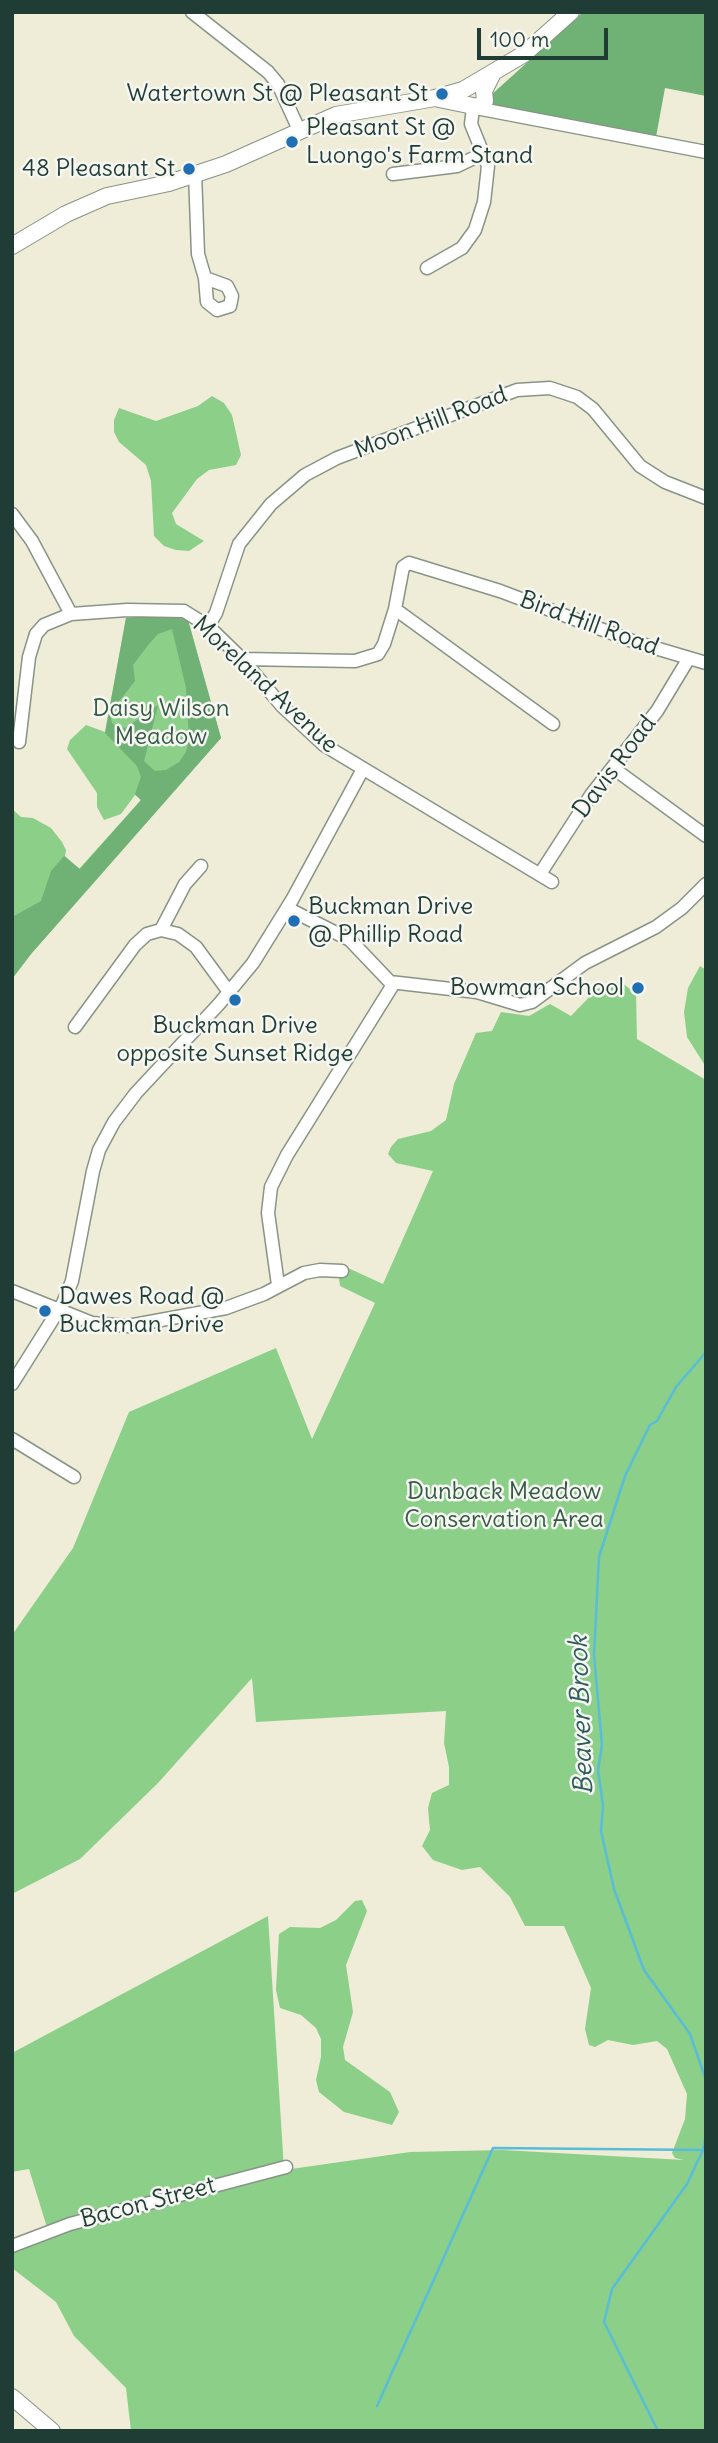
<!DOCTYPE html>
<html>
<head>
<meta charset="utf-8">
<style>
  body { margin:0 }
  #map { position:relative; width:718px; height:2443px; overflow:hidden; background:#efecd8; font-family:Delius,sans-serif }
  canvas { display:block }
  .frame { position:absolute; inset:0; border:14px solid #1f3d34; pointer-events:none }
  .scale { position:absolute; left:477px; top:28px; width:131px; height:32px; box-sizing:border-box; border:4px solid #1f3d34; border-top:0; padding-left:9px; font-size:21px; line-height:24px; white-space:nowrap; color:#1f3d34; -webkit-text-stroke:5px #f6f6f2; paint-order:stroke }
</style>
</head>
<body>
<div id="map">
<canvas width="718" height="2443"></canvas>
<div class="frame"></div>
<div class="scale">100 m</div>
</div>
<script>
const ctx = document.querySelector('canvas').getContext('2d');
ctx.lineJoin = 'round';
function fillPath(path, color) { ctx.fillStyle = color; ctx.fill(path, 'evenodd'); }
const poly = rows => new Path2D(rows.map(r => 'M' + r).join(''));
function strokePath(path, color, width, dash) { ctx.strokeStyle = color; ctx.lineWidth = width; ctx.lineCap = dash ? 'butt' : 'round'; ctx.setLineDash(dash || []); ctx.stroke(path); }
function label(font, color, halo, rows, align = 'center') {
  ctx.font = font + ' Delius,sans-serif'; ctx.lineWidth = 5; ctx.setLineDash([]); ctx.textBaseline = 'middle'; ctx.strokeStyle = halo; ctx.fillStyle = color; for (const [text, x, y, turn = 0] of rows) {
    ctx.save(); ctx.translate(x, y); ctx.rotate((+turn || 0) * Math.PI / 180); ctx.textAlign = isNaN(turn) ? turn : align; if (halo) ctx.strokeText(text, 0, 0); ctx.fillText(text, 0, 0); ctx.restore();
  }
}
fillPath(poly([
  [212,396,224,403,232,415,241,455,236,465,209,470,197,479,172,513,176,524,204,541,189,551,176,550,164,546,154,536,151,481,146,465,119,442,114,432,114,420,119,408,156,421,198,406],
  [176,616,188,620,221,738,31,954,12,979,12,809,21,817,33,818,51,828,62,842,66,850,65,856,79,869,141,800,135,795,121,814,104,820,97,807,97,793,67,749,70,740,86,725,105,732,126,618],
  [700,966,706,970,706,1067,687,1037,684,1012,688,988],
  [620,981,636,994,637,1039,706,1080,706,2431,131,2431,126,2388,74,2336,56,2302,12,2268,12,2249,50,2237,29,2169,12,2172,12,2053,268,1916,284,2170,410,2152,502,2150,684,2160,675,2158,672,2153,685,2119,687,2094,667,2049,657,2041,633,2045,608,2040,595,2047,589,2045,585,2029,591,1988,564,1926,525,1926,510,1897,480,1867,462,1870,433,1860,422,1846,430,1830,428,1808,432,1793,449,1785,449,1767,444,1743,446,1711,256,1722,252,1678,158,1783,80,1859,12,1894,12,1635,73,1548,129,1412,276,1348,312,1439,375,1303,340,1286,337,1263,383,1284,433,1171,396,1163,388,1154,391,1147,398,1139,431,1131,446,1120,454,1084,476,1033,492,1031,501,1012,529,1016,550,1004,571,1016,597,989],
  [362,1900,367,1911,346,1965,353,2012,343,2047,345,2060,390,2092,399,2112,392,2125,344,2112,319,2092,316,2080,321,2057,321,2039,316,2028,301,2015,280,2008,276,1990,279,1934,290,1927,320,1928,336,1920,355,1901]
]), '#8bcf89');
fillPath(poly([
  [583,12,706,12,706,96,665,88,656,137,491,105,490,96],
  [163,615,188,620,221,738,31,954,12,979,12,917,41,901,51,871,64,856,80,869,141,800,135,794,141,777,137,766,105,733,126,618],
  [172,629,186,688,189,740,186,752,179,762,166,770,155,771,144,761,158,705,127,727,118,729,112,723,110,713,135,681,133,665,149,644,158,634]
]), '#70b275');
strokePath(poly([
  [706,1352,676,1387,657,1421,650,1425,625,1476,599,1557,594,1655,602,1745,598,1770,603,1805,601,1831,614,1889,644,1970,690,2034,706,2080],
  [377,2406,493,2148,703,2150],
  [658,2431,604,2322,612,2289,687,2184,703,2150,706,2134]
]), '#59bcd8', 2.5);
const minor = poly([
  [192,12,268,72,278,84,300,132],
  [476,108,706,152],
  [195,173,198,254,205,278,227,286,232,296,230,306,217,310,207,302,205,278],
  [393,174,457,166,482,154],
  [427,268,462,248,475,230,484,202,488,166,471,124,473,108],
  [12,514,32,541,71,614],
  [395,609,553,724],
  [208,626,216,613,239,544,271,504,305,475,337,458,517,390,550,388,577,397,593,409,640,466,665,482,706,498],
  [242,659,355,661,378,654,384,644,395,609,403,567,409,563,500,591,635,642,706,663],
  [19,742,29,657,36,634,44,625,71,614,127,610,184,611,208,626,242,659,282,706,324,745,552,882],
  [613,768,706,836],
  [201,866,185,884,161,930,178,934,196,947,229,992],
  [540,874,591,795,657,711,689,658],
  [287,908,350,940,390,982,477,992,520,1005,532,1002,585,963,656,927,682,908,706,884],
  [75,1027,135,945,147,934,161,930],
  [278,1285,268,1213,271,1187,287,1155,394,983],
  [12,1291,92,1323,128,1326,226,1308,264,1294,304,1273,320,1270,342,1271],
  [12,1384,63,1303,72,1281,93,1171,99,1150,114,1122,136,1093,219,1004,253,963,292,900,363,769],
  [12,1439,74,1477],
  [12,2246,70,2224,286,2167]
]);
const major = poly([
  [439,99,478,107,485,101,484,91,492,75],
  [12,246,66,214,107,196,169,183,226,164,336,115,435,98,463,90,524,54,571,12],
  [12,2397,52,2431]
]);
strokePath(minor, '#879486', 15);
strokePath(major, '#879486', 18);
strokePath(minor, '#fff', 12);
strokePath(major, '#fff', 16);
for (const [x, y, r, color] of [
  [442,94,7,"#1f6fb2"],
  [292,142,7,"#1f6fb2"],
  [189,169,7,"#1f6fb2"],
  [294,921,7,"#1f6fb2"],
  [638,988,7,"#1f6fb2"],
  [235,1000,7,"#1f6fb2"],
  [45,1311,7,"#1f6fb2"]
]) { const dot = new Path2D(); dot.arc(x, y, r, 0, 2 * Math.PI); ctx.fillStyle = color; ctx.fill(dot); strokePath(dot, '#f6f6f2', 2.5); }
label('24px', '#1f3d34', '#f6f6f2', [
  ["Watertown St @ Pleasant St",428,94],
  ["Pleasant St @",306,128,"left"],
  ["Luongo's Farm Stand",306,156,"left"],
  ["48 Pleasant St",175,169],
  ["Buckman Drive",308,907,"left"],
  ["@ Phillip Road",308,935,"left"],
  ["Bowman School",624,988],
  ["Buckman Drive",235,1026,"center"],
  ["opposite Sunset Ridge",235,1054,"center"],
  ["Dawes Road @",59,1297,"left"],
  ["Buckman Drive",59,1325,"left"]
], 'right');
label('24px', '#1f3d34', '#f6f6f2', [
  ["Moon Hill Road",431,423,-21],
  ["Bird Hill Road",589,624,20],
  ["Moreland Avenue",265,685,43],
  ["Davis Road",615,767,-53],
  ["Bacon Street",148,2203,-15]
]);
label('24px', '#355a45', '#f6f6f2', [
  ["Daisy Wilson",161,709],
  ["Meadow",161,737],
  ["Dunback Meadow",504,1492],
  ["Conservation Area",504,1520]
]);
label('italic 26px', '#2e5d5d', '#f6f6f2', [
  ["Beaver Brook",582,1715,-92]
]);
</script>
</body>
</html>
